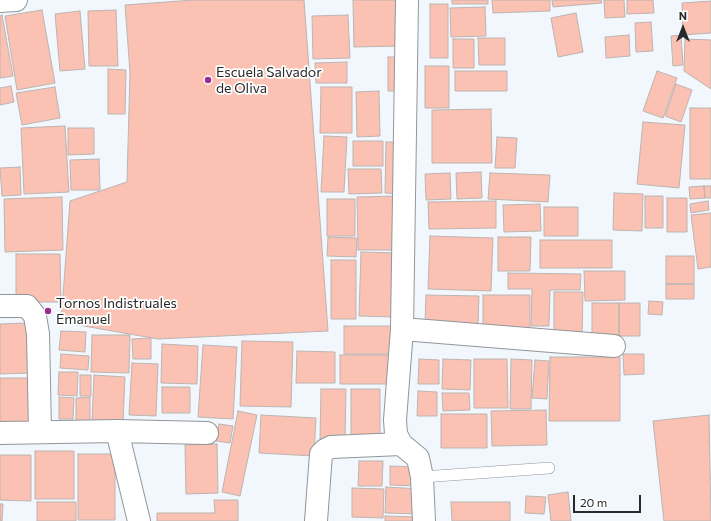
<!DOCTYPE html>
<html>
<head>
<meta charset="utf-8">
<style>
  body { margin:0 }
  #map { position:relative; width:711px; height:521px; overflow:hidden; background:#f1f7fc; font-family:Commissioner,sans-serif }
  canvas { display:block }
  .north { position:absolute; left:663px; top:8px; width:40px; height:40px; -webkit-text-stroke:3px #fff; paint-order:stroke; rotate:0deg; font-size:11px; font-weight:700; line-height:16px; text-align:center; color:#27292b }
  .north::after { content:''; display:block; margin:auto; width:14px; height:18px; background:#27292b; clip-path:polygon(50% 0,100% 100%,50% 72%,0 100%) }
  .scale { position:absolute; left:573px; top:495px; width:68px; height:18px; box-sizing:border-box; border:2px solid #27292b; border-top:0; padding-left:5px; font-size:12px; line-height:14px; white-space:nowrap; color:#27292b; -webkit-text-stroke:3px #fff; paint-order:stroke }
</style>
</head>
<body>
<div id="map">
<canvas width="711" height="521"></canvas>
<div class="north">N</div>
<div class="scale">20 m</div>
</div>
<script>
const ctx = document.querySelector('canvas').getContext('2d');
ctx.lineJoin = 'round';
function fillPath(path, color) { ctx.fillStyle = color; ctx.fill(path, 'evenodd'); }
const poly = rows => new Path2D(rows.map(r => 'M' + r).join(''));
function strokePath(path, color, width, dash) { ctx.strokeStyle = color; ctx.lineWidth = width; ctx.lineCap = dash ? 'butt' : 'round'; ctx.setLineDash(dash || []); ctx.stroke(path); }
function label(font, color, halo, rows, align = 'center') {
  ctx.font = font + ' Commissioner,sans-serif'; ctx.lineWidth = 3.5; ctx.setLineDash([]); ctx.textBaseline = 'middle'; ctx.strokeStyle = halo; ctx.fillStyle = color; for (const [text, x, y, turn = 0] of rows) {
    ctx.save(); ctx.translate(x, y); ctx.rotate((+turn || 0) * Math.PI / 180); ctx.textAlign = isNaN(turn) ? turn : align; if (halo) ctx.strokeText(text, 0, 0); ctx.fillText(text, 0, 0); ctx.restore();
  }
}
const building = poly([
  [193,0,304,0,328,331,158,339,61,322,70,201,127,182,130,72,125,5,193,0],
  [353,0,400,0,401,46,354,47,353,0],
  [452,0,488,0,488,4,452,4,452,0],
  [492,0,550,0,550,11,493,13,492,0],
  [552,0,601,0,602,3,553,7,552,0],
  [604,0,624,0,625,17,605,18,604,0],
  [627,0,653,0,654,13,627,14,627,0],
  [711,1,711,33,683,35,682,3,711,1],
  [430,4,448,4,448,58,430,58,430,4],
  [485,7,486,36,451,37,450,8,485,7],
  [42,10,55,83,17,90,5,16,42,10],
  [116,10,118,66,89,66,88,11,116,10],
  [80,11,85,69,60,71,55,14,80,11],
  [576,13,583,52,558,57,551,18,576,13],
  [2,15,13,76,0,78,0,16,2,15],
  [348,15,350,58,313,59,312,16,348,15],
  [651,22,653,51,636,52,635,23,651,22],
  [629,35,630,56,606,58,605,37,629,35],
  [681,35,683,65,673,66,671,36,681,35],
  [478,38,505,38,505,65,479,65,478,38],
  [453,39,474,39,474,68,453,68,453,39],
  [685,39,711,40,711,89,684,71,685,39],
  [388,57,404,57,405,91,388,91,388,57],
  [347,62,347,83,316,83,315,63,347,62],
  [425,66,449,66,449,108,425,108,425,66],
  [108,69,126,70,125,114,108,114,108,69],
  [455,71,507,71,507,91,455,91,455,71],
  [657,71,677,78,663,118,643,111,657,71],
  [676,84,692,90,681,122,665,116,676,84],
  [11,86,14,102,0,105,0,88,11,86],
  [55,87,60,118,22,125,16,93,55,87],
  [321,87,352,87,352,133,320,133,321,87],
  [379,91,380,136,357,137,356,92,379,91],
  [690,108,711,108,711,179,690,179,690,108],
  [491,109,492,163,432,163,432,110,491,109],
  [643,122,685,125,679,188,637,184,643,122],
  [65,126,69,192,24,194,21,128,65,126],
  [68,128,94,128,94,154,68,155,68,128],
  [324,136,347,137,344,192,321,192,324,136],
  [497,137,517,138,515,168,495,168,497,137],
  [353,141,383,141,383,166,353,166,353,141],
  [386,142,400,142,399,194,385,193,386,142],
  [99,159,100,190,71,190,70,160,99,159],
  [20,167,21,195,2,196,0,168,20,167],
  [348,169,381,169,382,193,349,194,348,169],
  [481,172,482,198,457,199,456,173,481,172],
  [450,173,451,199,426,200,425,174,450,173],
  [490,173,550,175,548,202,488,199,490,173],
  [704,186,711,186,711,198,705,198,704,186],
  [704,186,705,198,690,199,689,187,704,186],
  [614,193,643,194,642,231,613,230,614,193],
  [397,196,398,250,358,250,357,197,397,196],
  [645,196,663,196,663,228,645,228,645,196],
  [62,197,63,250,5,252,4,199,62,197],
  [667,198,687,198,687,232,667,232,667,198],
  [327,199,355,199,355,236,327,236,327,199],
  [496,201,496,228,429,229,428,202,496,201],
  [708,201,709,210,691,213,690,204,708,201],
  [540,204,541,231,504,232,503,205,540,204],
  [544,207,578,207,578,236,544,236,544,207],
  [711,213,711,267,698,269,691,215,711,213],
  [430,236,493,238,491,291,428,289,430,236],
  [328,237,357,238,356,257,327,256,328,237],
  [498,237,531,237,530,271,498,271,498,237],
  [540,240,612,240,612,268,540,268,540,240],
  [361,252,396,253,394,317,359,316,361,252],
  [16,254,60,254,61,302,16,302,16,254],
  [666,256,694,256,694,284,666,284,666,256],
  [331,260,356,260,356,319,331,319,331,260],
  [584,271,625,271,625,300,585,301,584,271],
  [508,273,581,274,580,290,550,290,549,326,531,326,532,289,508,289,508,273],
  [666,284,694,284,694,299,666,299,666,284],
  [554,292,583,292,582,338,554,337,554,292],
  [426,295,479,296,478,324,425,323,426,295],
  [483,295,530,295,530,331,483,331,483,295],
  [649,301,663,302,662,315,648,314,649,301],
  [592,303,619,303,619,336,592,336,592,303],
  [619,303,640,303,640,336,619,336,619,303],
  [27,323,29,373,0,374,0,324,27,323],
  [344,326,392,326,392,354,344,354,344,326],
  [61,331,86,332,85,352,59,350,61,331],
  [92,335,130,335,129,373,91,372,92,335],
  [151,338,151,359,133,359,132,339,151,338],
  [242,341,293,342,291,407,240,406,242,341],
  [162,344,198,346,197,384,161,383,162,344],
  [203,345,237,347,233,419,198,417,203,345],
  [297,351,335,352,335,383,296,383,297,351],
  [61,354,89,356,88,370,60,368,61,354],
  [623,354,644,354,644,374,624,375,623,354],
  [340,355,397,355,397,384,340,384,340,355],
  [550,357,620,357,620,421,549,421,550,357],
  [419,359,439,360,439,384,418,384,419,359],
  [443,359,471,360,470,390,442,389,443,359],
  [474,359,507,359,508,408,474,408,474,359],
  [511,359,532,360,531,409,510,409,511,359],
  [535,360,549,361,547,399,532,398,535,360],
  [132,363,158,364,156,416,129,415,132,363],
  [59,372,78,372,77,396,58,395,59,372],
  [80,375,91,375,91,396,80,396,80,375],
  [94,375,125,377,123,423,92,422,94,375],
  [0,378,30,378,30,426,0,426,0,378],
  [162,387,190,387,190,413,162,413,162,387],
  [321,389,346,389,345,439,320,439,321,389],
  [351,389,380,389,380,439,351,439,351,389],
  [418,391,437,392,437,416,417,416,418,391],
  [442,393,469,393,470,410,443,411,442,393],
  [59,397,74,398,73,419,59,419,59,397],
  [90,397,90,423,76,423,76,398,90,397],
  [546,410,547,445,492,446,491,411,546,410],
  [238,411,257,415,240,496,222,492,238,411],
  [441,414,487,414,487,448,441,448,441,414],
  [261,415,316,418,314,456,259,453,261,415],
  [709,415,711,521,664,521,653,421,709,415],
  [219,424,233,426,230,443,216,441,219,424],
  [217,444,218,493,186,494,185,445,217,444],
  [35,451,74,451,74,499,35,499,35,451],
  [78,454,115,454,115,520,78,520,78,454],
  [0,455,31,455,31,501,0,500,0,455],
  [359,461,383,461,382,486,358,486,359,461],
  [390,466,418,467,417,486,390,485,390,466],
  [386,487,421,489,420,514,385,513,386,487],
  [352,488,384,489,383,518,352,517,352,488],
  [568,492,571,521,551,521,548,495,568,492],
  [526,496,546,497,544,514,525,513,526,496],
  [214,500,238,500,238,521,157,521,157,513,215,513,214,500],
  [37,502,76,502,76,521,37,521,37,502],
  [451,502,510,502,510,521,452,521,451,502],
  [0,504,3,504,2,521,0,521,0,504],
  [385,516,417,517,417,521,385,521,385,516]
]);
fillPath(building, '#fbc1b2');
strokePath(building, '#bcb4b2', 1);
const service = poly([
  [422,477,549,468]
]);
const minor = poly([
  [407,0,402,329,395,420,396,434,401,444,418,458,422,477,424,521],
  [0,1,16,0],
  [0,306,27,306,35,316,38,334,40,432],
  [402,329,614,346],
  [117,431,139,521],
  [0,433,117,431,207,433],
  [316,521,321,454,325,450,331,447,401,444]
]);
strokePath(service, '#91969b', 12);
strokePath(minor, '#91969b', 24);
strokePath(service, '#fff', 11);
strokePath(minor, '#fff', 22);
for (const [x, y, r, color] of [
  [208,80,4,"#982e8f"],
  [48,311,4,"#982e8f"]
]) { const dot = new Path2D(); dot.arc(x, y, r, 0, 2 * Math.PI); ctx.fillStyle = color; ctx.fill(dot); strokePath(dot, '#fff', 1.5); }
label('14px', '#27292b', '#fff', [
  ["Escuela Salvador",216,72],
  ["de Oliva",216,88],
  ["Tornos Indistruales",56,303],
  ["Emanuel",56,319]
], 'left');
</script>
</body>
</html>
